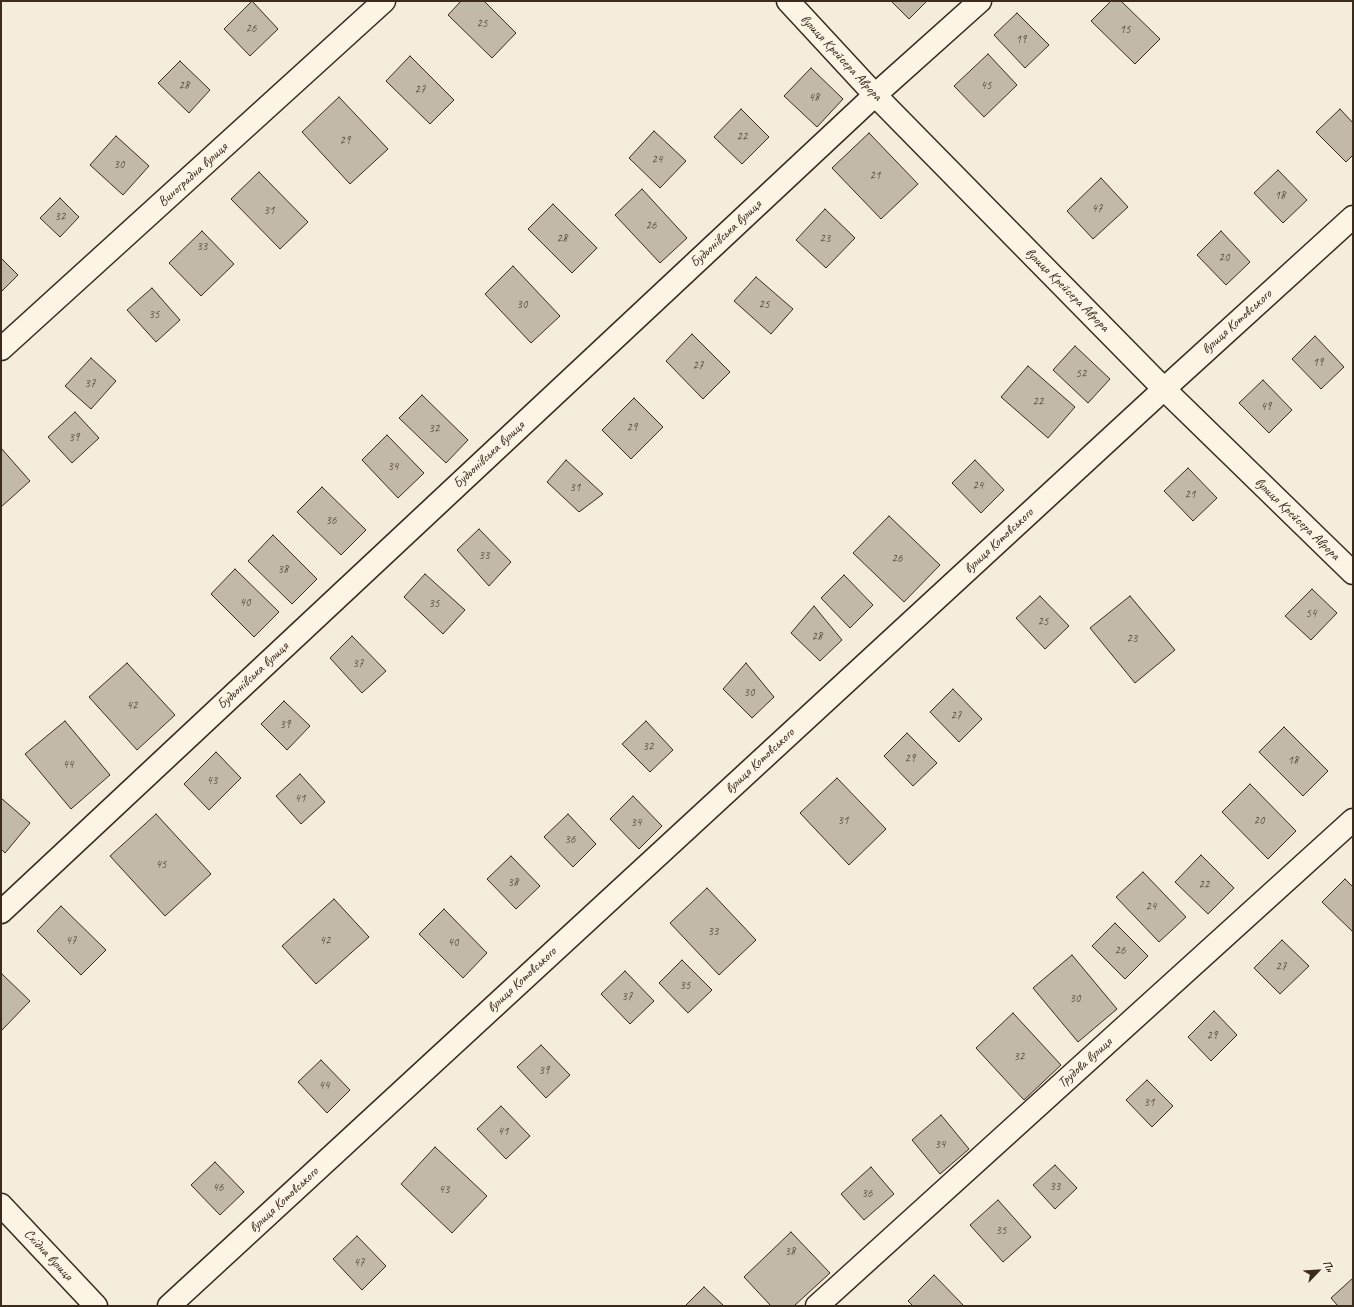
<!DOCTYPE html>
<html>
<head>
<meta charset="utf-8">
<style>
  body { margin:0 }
  #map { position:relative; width:1354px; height:1307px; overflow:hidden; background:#f4eddd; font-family:Caveat,sans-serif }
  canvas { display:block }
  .frame { position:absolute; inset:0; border:2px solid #3b2a1e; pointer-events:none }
  .north { position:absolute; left:1298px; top:1251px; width:40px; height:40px; -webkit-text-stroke:3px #fcf5e5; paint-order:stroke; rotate:65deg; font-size:11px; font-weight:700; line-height:16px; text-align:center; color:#3b2a1e }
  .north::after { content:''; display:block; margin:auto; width:14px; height:18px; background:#3b2a1e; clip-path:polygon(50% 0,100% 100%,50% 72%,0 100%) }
</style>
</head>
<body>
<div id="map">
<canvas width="1354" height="1307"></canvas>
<div class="frame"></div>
<div class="north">Пн</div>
</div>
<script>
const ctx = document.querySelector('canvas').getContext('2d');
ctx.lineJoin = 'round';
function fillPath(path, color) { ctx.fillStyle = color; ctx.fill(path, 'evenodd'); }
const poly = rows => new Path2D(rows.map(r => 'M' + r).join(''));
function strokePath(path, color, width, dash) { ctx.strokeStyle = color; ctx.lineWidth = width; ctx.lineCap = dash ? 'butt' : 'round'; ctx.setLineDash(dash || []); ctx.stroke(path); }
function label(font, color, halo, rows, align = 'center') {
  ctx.font = font + ' Caveat,sans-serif'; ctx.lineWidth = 3.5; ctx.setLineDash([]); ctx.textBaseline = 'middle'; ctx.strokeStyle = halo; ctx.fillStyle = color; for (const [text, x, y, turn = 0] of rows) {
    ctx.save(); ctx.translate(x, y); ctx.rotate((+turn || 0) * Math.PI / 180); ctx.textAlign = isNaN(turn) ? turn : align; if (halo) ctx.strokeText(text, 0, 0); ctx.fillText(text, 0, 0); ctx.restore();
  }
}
const building = poly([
  [252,1,278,29,250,56,224,29,252,1],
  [461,1,484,1,516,33,492,58,448,15,461,1],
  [891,1,927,1,909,19,891,1],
  [1111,1,1121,1,1160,39,1135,64,1091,21,1111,1],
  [1017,13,1049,45,1025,68,994,35,1017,13],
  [988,54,1017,85,984,117,954,86,988,54],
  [410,56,454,100,430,124,386,81,410,56],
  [180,61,210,90,189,113,158,83,180,61],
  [811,68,843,99,817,127,784,96,811,68],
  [339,97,388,149,350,184,302,132,339,97],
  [741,109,769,137,742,164,714,137,741,109],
  [1340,109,1353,123,1353,155,1346,162,1316,132,1340,109],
  [654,131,686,161,660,188,629,158,654,131],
  [869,133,918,184,881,219,832,168,869,133],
  [116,136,149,166,123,195,90,165,116,136],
  [1278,170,1307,200,1283,223,1254,193,1278,170],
  [259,172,308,222,280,249,231,199,259,172],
  [1101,178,1128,207,1093,239,1067,211,1101,178],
  [642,189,687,238,660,263,615,215,642,189],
  [60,198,79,217,60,237,40,218,60,198],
  [553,204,597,248,572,273,528,229,553,204],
  [825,209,855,238,826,268,796,240,825,209],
  [202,231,234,264,201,296,169,263,202,231],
  [1221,231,1250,262,1226,285,1197,255,1221,231],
  [1,258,18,275,1,292,1,258],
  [513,266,560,316,531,343,485,294,513,266],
  [756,277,793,309,771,334,734,301,756,277],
  [152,288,180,320,156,342,127,310,152,288],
  [692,334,730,372,703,399,666,361,692,334],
  [1315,336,1344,367,1321,389,1292,359,1315,336],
  [1075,346,1110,379,1088,403,1053,370,1075,346],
  [91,358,116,381,91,409,65,386,91,358],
  [1028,366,1075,407,1048,438,1001,397,1028,366],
  [1263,380,1292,410,1269,433,1239,403,1263,380],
  [422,395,468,440,446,463,399,418,422,395],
  [634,398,663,427,631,459,602,430,634,398],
  [75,412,99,438,72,463,48,437,75,412],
  [387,435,424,473,398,498,362,460,387,435],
  [1,448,30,481,1,507,1,448],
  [566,460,603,494,579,512,547,482,566,460],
  [975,460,1004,490,981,513,952,483,975,460],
  [1188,468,1217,498,1193,521,1164,491,1188,468],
  [322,487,366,530,341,555,297,512,322,487],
  [889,516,940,565,904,602,853,553,889,516],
  [479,529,511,562,489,586,457,550,479,529],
  [273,535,317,579,292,604,248,561,273,535],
  [235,569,279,612,254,637,211,594,235,569],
  [425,574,465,610,443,634,404,597,425,574],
  [844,575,873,605,850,628,821,598,844,575],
  [1312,589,1337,613,1311,640,1285,616,1312,589],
  [1040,596,1069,626,1045,649,1016,618,1040,596],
  [1130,596,1175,650,1135,683,1090,628,1130,596],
  [814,606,842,640,820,661,791,633,814,606],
  [352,636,386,671,362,693,330,658,352,636],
  [127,663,175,715,137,750,89,697,127,663],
  [746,663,774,697,752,718,723,689,746,663],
  [953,689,982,719,959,742,930,712,953,689],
  [284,701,310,726,287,750,261,724,284,701],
  [65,721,110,775,71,809,25,754,65,721],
  [646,721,673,750,650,772,622,744,646,721],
  [1284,727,1328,771,1303,796,1259,752,1284,727],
  [907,733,937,763,913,786,884,756,907,733],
  [216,752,241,778,209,810,184,784,216,752],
  [300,774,325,802,301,824,276,796,300,774],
  [837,778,886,829,849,865,800,813,837,778],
  [1250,784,1296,831,1268,859,1222,812,1250,784],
  [633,796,662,826,639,849,610,819,633,796],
  [1,798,30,823,5,853,1,849,1,798],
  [156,814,211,874,165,916,110,856,156,814],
  [568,814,596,844,573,867,544,837,568,814],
  [1201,855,1234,888,1208,914,1175,882,1201,855],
  [511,856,540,886,516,909,487,879,511,856],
  [1143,872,1186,917,1159,942,1116,897,1143,872],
  [1345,879,1353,887,1353,932,1322,902,1345,879],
  [707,888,756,940,719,975,670,923,707,888],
  [334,899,369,937,316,984,282,946,334,899],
  [61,906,106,950,81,975,37,931,61,906],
  [444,909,487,953,463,978,419,934,444,909],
  [1115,923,1148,956,1125,979,1092,946,1115,923],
  [1282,940,1309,966,1280,994,1254,968,1282,940],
  [1072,955,1117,1009,1078,1042,1033,988,1072,955],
  [682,960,712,990,688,1013,659,983,682,960],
  [625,971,654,1001,630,1024,601,994,625,971],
  [2,974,30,1001,1,1031,1,976,2,974],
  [1214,1011,1237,1035,1211,1061,1188,1037,1214,1011],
  [1013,1013,1061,1065,1024,1100,976,1048,1013,1013],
  [541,1045,570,1075,546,1098,517,1067,541,1045],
  [321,1060,350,1090,327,1113,298,1082,321,1060],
  [1147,1080,1173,1106,1152,1127,1126,1100,1147,1080],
  [501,1106,530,1136,506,1159,477,1129,501,1106],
  [941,1115,969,1149,940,1174,912,1140,941,1115],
  [435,1147,487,1196,452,1233,401,1184,435,1147],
  [215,1162,244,1192,220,1215,191,1185,215,1162],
  [1055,1165,1077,1188,1055,1209,1033,1185,1055,1165],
  [871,1167,894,1194,864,1220,841,1194,871,1167],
  [998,1200,1031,1237,1003,1262,970,1225,998,1200],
  [791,1232,830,1273,794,1306,771,1306,744,1277,791,1232],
  [357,1236,386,1266,362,1290,333,1259,357,1236],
  [934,1275,964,1306,913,1306,908,1301,934,1275],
  [1353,1278,1353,1306,1338,1306,1331,1298,1353,1278],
  [704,1287,724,1306,685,1306,704,1287]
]);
fillPath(building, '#c3b9aa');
strokePath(building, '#3b2a1e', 1);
const minor = poly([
  [788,1,875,95,1164,389,1353,573],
  [1,349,384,1],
  [1,912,875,95,980,1],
  [1,1205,96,1306],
  [169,1306,1164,389,1353,217],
  [817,1306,1353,820]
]);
strokePath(minor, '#3b2a1e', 25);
strokePath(minor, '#fcf5e5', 22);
label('12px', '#5d4e41', null, [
  ["25",482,24],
  ["26",251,29],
  ["15",1125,30],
  ["19",1021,40],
  ["28",184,86],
  ["45",986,86],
  ["27",420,90],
  ["48",814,98],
  ["22",742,137],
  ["29",345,141],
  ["24",657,160],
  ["30",119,165],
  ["21",875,176],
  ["18",1280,196],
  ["47",1097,209],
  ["31",269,211],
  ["32",60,217],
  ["26",651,226],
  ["28",562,239],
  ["23",825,239],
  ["33",202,247],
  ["20",1224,258],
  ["30",522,305],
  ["25",764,305],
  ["35",154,315],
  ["19",1318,363],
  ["27",698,366],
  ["52",1081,374],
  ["37",90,384],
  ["22",1038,402],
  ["49",1266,407],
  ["29",632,428],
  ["32",434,429],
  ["39",74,438],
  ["34",393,467],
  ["24",978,486],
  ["31",575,488],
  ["21",1190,495],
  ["36",331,521],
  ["33",484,556],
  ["26",897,559],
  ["38",283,570],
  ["40",245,603],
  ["35",434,604],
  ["54",1311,614],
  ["25",1043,622],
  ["28",817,637],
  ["23",1132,639],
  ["37",358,664],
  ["30",749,693],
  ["42",132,706],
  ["27",956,716],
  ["39",285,725],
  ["32",648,747],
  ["29",910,759],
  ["18",1293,761],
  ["44",68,765],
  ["43",212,781],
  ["41",300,799],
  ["31",843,821],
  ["20",1259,821],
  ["34",636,823],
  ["36",570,840],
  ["45",161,865],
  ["38",513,883],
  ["22",1204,885],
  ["24",1151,907],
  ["33",713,932],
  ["47",71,941],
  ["42",325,941],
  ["40",453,943],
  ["26",1120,951],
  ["27",1281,967],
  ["35",685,986],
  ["37",627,997],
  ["30",1075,999],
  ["29",1212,1036],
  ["32",1019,1057],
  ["39",544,1071],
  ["44",324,1086],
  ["31",1149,1103],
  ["41",503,1132],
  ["34",940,1145],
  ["33",1055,1187],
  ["46",218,1188],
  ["43",444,1190],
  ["36",867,1194],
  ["35",1001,1231],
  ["38",790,1252],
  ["47",359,1263]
]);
label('14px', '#3b2a1e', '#fcf5e5', [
  ["вулиця Крейсера Аврора",841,58,47],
  ["Виноградна вулиця",193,175,-42],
  ["Будьонівська вулиця",726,234,-43],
  ["вулиця Крейсера Аврора",1067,290,45],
  ["вулиця Котовського",1237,322,-42],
  ["Будьонівська вулиця",489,455,-43],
  ["вулиця Крейсера Аврора",1297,519,44],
  ["вулиця Котовського",999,541,-43],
  ["Будьонівська вулиця",253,676,-43],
  ["вулиця Котовського",760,761,-43],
  ["вулиця Котовського",522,980,-43],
  ["Трудова вулиця",1085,1063,-42],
  ["вулиця Котовського",284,1200,-43],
  ["Східна вулиця",48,1255,47]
]);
</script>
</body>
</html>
